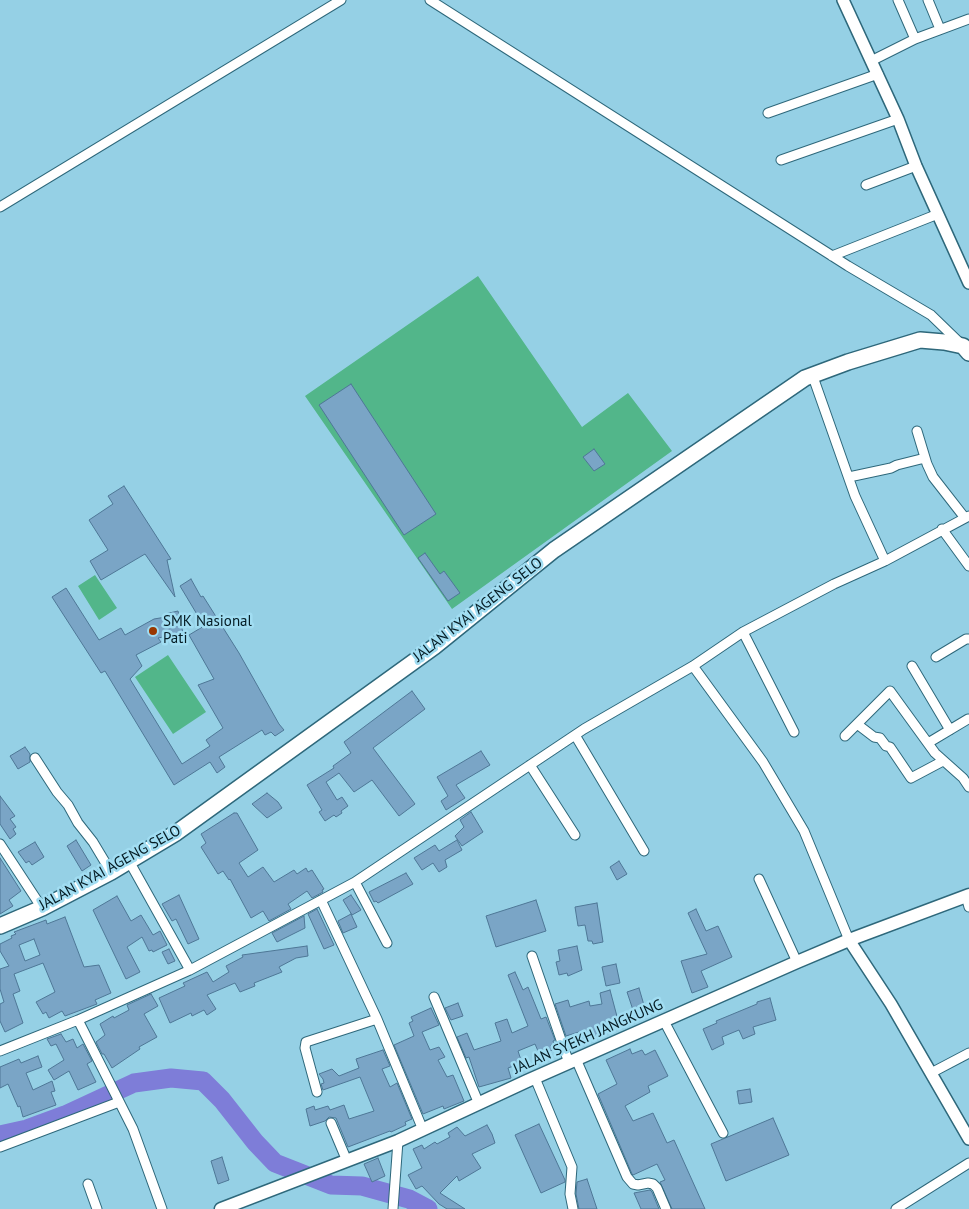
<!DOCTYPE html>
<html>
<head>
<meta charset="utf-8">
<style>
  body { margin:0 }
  canvas { display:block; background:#95d0e5 }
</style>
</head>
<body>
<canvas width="969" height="1209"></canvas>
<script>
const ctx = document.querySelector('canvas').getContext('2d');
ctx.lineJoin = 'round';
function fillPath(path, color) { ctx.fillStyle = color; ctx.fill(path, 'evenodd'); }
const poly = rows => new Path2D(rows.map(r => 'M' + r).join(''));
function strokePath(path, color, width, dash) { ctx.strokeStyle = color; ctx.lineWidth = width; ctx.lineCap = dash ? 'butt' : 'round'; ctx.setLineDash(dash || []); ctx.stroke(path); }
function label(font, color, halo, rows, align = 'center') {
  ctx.font = font + ' "PT Sans",sans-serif'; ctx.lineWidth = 5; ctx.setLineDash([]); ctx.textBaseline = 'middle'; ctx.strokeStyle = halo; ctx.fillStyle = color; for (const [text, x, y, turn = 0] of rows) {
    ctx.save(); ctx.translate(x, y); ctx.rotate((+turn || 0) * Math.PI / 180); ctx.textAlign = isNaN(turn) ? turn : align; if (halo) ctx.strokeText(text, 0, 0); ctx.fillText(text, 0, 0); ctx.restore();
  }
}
fillPath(poly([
  [478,276,582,427,628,393,672,451,452,609,305,396],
  [95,575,117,608,99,620,78,586],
  [168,655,206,712,173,734,135,677]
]), '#52b68a');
strokePath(poly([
  [0,1135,27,1129,65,1115,134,1083,171,1078,203,1081,222,1100,255,1142,275,1163,331,1185,362,1186,409,1199,428,1209]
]), '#7e7dd8', 19);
const building = poly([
  [351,384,436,514,404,535,319,405,351,384],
  [594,449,605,464,594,471,583,457,594,449],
  [124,486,171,559,167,560,175,597,145,554,101,580,90,561,108,550,89,520,113,504,108,496,124,486],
  [425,553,440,574,444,571,460,593,448,601,418,558,425,553],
  [191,579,201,597,203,596,239,653,279,724,284,730,275,736,271,732,265,735,262,730,219,757,225,767,217,773,210,762,174,785,105,671,101,673,52,597,66,588,99,640,121,628,125,635,154,619,166,617,165,614,178,611,183,633,158,638,161,642,136,655,142,666,130,679,182,764,210,746,206,740,223,728,198,685,214,679,189,635,204,626,180,586,191,579],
  [412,691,425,709,373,748,415,804,399,816,372,780,354,792,339,773,326,782,337,800,342,797,348,806,341,811,342,813,336,817,334,815,325,821,319,812,322,810,307,785,334,768,333,766,351,753,344,742,412,691],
  [25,747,30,754,30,762,18,769,10,756,25,747],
  [481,751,490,765,456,785,465,798,446,810,441,801,448,796,437,777,481,751],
  [267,793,278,802,282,808,267,818,252,804,267,793],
  [0,796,15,816,10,819,16,827,13,829,16,834,10,839,0,824,0,796],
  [471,812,483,832,462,846,455,836,464,827,460,820,471,812],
  [234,813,237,813,258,850,239,863,248,877,263,867,274,882,294,870,297,874,306,868,308,872,312,870,324,889,322,890,323,892,312,898,307,891,288,904,291,909,269,921,263,911,251,918,230,879,229,880,223,871,218,874,201,847,206,843,201,834,234,813],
  [76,840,91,865,82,871,67,846,76,840],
  [457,840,462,850,445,860,447,867,439,872,433,863,422,870,414,858,435,845,439,851,457,840],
  [35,842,44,857,32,865,29,861,26,863,18,852,35,842],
  [0,858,21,891,9,900,13,906,0,914,0,858],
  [619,861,627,874,617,880,610,867,619,861],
  [406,873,413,884,378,903,376,901,374,902,369,892,406,873],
  [179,895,199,939,188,944,176,919,172,921,162,904,179,895],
  [351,895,361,910,352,915,343,900,351,895],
  [117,896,131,921,141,915,153,935,160,931,167,945,153,952,152,950,149,951,142,937,127,947,140,972,126,979,93,910,117,896],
  [536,900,546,931,496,947,486,916,536,900],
  [597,903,603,942,593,944,592,941,588,941,585,925,578,926,575,907,597,903],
  [317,909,334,945,324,949,308,914,317,909],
  [696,909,706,931,718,926,732,957,701,971,708,987,692,993,681,961,707,954,688,913,696,909],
  [351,914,357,927,343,933,338,921,351,914],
  [304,916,305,928,277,942,272,933,304,916],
  [65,917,84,967,99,965,111,993,95,1000,97,1004,65,1016,62,1011,49,1018,46,1012,43,1014,36,1002,55,992,43,963,14,974,20,991,13,994,23,1023,5,1032,0,1021,0,1004,4,1002,0,989,0,969,9,966,0,951,0,944,12,938,11,936,16,934,14,932,46,920,47,924,65,917],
  [34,939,40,955,25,961,19,945,34,939],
  [307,946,308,956,296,958,279,967,282,972,254,983,255,986,240,992,235,983,207,995,216,1009,207,1015,204,1010,192,1016,191,1013,170,1023,159,998,185,986,183,983,207,972,213,982,229,972,226,966,243,957,242,955,307,946],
  [577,946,582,970,568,976,567,973,559,975,556,962,560,961,558,950,577,946],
  [169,949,175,961,168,964,162,952,169,949],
  [616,964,620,983,606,986,602,967,616,964],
  [515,972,523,990,528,987,541,1019,546,1017,555,1040,553,1041,554,1044,551,1045,553,1050,543,1053,541,1049,538,1051,535,1044,518,1051,522,1063,508,1068,511,1078,479,1087,469,1057,466,1058,457,1037,467,1033,474,1050,501,1041,495,1023,507,1019,512,1033,528,1026,508,975,515,972],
  [639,988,646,1012,635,1016,627,992,639,988],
  [610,990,619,1024,599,1030,600,1035,582,1040,579,1032,566,1036,555,1004,568,1000,570,1007,589,1001,590,1006,602,1004,600,993,610,990],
  [151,994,158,1006,144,1014,157,1037,139,1047,140,1049,112,1068,104,1054,102,1054,96,1042,105,1035,100,1024,113,1016,114,1018,129,1010,127,1005,151,994],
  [770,998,776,1020,753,1027,755,1034,743,1039,739,1030,722,1037,724,1044,712,1050,703,1029,717,1023,716,1021,757,1004,757,1002,770,998],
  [458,1003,463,1016,451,1020,445,1008,458,1003],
  [431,1008,439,1025,422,1032,430,1050,439,1047,445,1057,438,1060,447,1077,453,1075,464,1101,444,1109,443,1106,423,1114,394,1045,414,1036,409,1023,413,1021,411,1017,431,1008],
  [61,1034,66,1042,73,1039,77,1048,83,1044,92,1061,87,1064,96,1082,78,1090,69,1071,54,1080,48,1070,64,1060,56,1044,51,1046,47,1039,61,1034],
  [630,1049,632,1054,642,1050,645,1055,655,1050,668,1076,648,1086,650,1092,625,1106,633,1121,653,1113,667,1143,674,1140,705,1209,672,1209,660,1182,665,1180,657,1164,633,1175,632,1174,598,1094,617,1084,606,1060,630,1049],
  [383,1050,390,1066,382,1069,390,1087,397,1083,412,1119,405,1122,406,1125,391,1132,390,1131,348,1147,336,1118,329,1117,325,1121,310,1126,306,1109,314,1106,315,1110,328,1106,330,1110,344,1105,349,1119,374,1111,360,1077,323,1090,321,1084,324,1083,323,1079,319,1074,332,1069,339,1076,359,1068,356,1059,383,1050],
  [38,1056,42,1067,26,1073,33,1090,52,1081,55,1091,51,1092,56,1105,23,1117,20,1106,18,1107,8,1084,0,1088,0,1067,19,1059,21,1063,38,1056],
  [750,1089,752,1102,739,1104,737,1091,750,1089],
  [773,1118,789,1155,726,1181,711,1144,773,1118],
  [539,1124,565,1180,565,1182,541,1193,515,1135,539,1124],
  [487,1125,492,1134,495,1143,472,1154,481,1168,459,1181,457,1176,440,1193,465,1209,447,1209,439,1204,422,1186,416,1189,408,1175,422,1168,413,1149,422,1145,424,1149,435,1142,437,1144,450,1137,448,1133,457,1127,465,1136,487,1125],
  [222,1157,229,1180,218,1184,211,1161,222,1157],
  [378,1158,385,1176,372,1182,364,1164,378,1158],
  [587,1179,597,1209,579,1209,576,1194,577,1182,587,1179],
  [650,1190,652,1192,659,1209,641,1209,634,1193,650,1190]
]);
fillPath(building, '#7aa5c6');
strokePath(building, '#4e7796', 1);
const minor = poly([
  [430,0,848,266,931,315,962,345],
  [898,0,915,39],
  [928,0,940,29],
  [871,61,915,39,969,19],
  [768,113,878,74],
  [781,160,898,119],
  [866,185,916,166],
  [0,207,341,0],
  [832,256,938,214],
  [812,374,855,496,885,561],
  [917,431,927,464,933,477,965,518],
  [849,477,891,468,897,465,925,458],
  [942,529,969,566],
  [743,632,794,732],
  [936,657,966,639,969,639],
  [693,666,763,762,804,831,849,940],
  [912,666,950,730],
  [857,724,874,737,880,738,886,746,890,747,911,778,943,761],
  [575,735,644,851],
  [845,736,890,691,935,753,963,778,969,787],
  [928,743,968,719],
  [35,758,57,792,68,805,78,823,93,842,111,872],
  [530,765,575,835],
  [0,844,42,908],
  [129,861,190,970],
  [759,879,797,962],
  [355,882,387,943],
  [966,896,969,907],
  [321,900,377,1019],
  [532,956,569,1063],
  [434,997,479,1104],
  [78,1020,133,1129,162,1209],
  [664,1021,723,1133],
  [0,1051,78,1020,190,970,355,882,584,729,693,666,743,632,834,584,885,561,969,516],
  [576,1059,627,1177,633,1184,638,1185,648,1183,653,1184,657,1188,666,1209],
  [931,1073,969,1053],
  [535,1078,572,1167,570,1194,573,1209],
  [317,1092,305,1048,306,1042,377,1019,423,1130],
  [331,1123,347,1161],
  [0,1147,119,1102],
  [88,1184,97,1209],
  [393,1209,398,1141],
  [896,1209,969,1163]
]);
const tertiary = poly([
  [843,0,898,119,916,166,969,283],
  [849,940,891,1004,969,1139]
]);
const secondary = poly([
  [221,1209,398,1141,527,1081,797,962,849,940,969,895]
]);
const primary = poly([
  [0,926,42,908,111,872,176,833,434,647,554,550,805,378,848,362,920,340,944,342,963,346,969,353]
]);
strokePath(minor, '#2e687b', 11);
strokePath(tertiary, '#2e687b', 14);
strokePath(secondary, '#2e687b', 15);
strokePath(primary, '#2e687b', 18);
strokePath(minor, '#fff', 9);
strokePath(tertiary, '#fff', 11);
strokePath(secondary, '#fff', 12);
strokePath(primary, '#fff', 15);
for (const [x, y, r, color] of [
  [153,631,5,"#9a3700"]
]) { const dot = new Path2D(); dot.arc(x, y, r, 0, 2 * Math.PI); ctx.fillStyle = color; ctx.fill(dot); strokePath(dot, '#a1ddf2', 2); }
label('15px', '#041b23', '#a1ddf2', [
  ["JALAN KYAI AGENG SELO",478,610,-38],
  ["JALAN KYAI AGENG SELO",110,868,-29],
  ["JALAN SYEKH JANGKUNG",588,1037,-24]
]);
label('15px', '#041b23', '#a1ddf2', [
  ["SMK Nasional",163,622],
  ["Pati",163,639]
], 'left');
</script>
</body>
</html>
